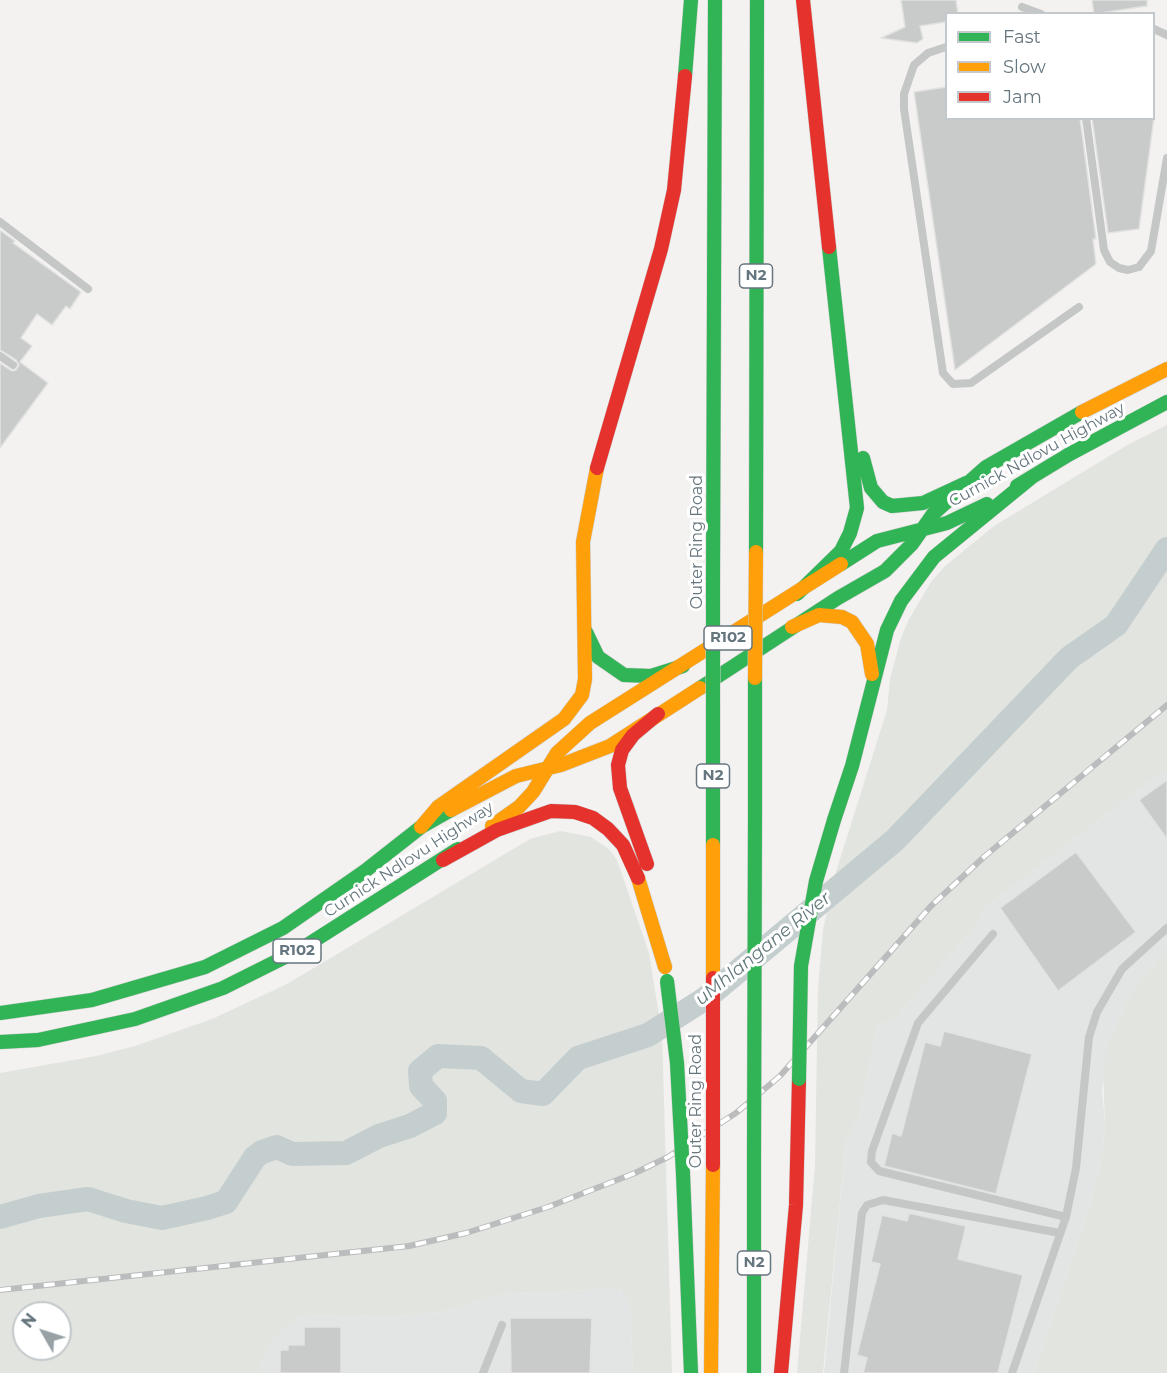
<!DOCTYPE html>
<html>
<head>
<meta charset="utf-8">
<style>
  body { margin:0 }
  #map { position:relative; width:1167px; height:1373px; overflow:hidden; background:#f3f2f1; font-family:Montserrat,sans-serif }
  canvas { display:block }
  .legend { position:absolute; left:945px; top:12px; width:210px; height:108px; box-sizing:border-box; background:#fff; border:2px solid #c2c8cb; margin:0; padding:8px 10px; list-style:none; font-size:18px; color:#66767e }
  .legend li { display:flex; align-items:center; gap:12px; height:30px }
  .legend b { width:30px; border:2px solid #c2c8cb }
  .north { position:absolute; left:12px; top:1301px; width:60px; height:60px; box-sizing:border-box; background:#fff; border:2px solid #c2c8cb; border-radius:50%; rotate:309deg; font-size:16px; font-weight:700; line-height:24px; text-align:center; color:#66767e }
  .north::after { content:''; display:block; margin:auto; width:21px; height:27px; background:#97a1a6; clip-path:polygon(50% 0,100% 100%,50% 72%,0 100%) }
</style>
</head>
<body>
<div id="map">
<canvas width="1167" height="1373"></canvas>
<ul class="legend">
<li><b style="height:8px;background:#30b455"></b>Fast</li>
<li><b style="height:8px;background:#ff9f0a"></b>Slow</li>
<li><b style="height:8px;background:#e5322d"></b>Jam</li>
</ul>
<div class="north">N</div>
</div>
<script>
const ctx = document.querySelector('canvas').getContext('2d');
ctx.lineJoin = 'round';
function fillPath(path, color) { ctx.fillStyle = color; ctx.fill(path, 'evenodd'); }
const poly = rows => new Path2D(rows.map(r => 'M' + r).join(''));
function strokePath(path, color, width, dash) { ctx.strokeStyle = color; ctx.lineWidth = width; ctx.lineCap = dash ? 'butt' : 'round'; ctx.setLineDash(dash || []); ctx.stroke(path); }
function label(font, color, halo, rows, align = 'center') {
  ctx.font = font + ' Montserrat,sans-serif'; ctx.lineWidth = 6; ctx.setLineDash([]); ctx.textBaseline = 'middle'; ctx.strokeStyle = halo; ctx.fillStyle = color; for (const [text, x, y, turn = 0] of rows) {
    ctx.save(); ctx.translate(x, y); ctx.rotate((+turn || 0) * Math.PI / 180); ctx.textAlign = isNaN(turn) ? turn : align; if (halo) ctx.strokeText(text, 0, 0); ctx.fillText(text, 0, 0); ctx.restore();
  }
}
fillPath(poly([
  [1167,768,1167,950,1133,989,1110,1037,1102,1090,1105,1123,1102,1156,1089,1209,1034,1373,824,1373,846,1141,859,1116,877,1027,896,1017,977,925,982,910],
  [607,1289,619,1289,627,1294,630,1300,633,1373,259,1373,267,1348,283,1329,302,1315,386,1317,442,1312,497,1295]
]), '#e3e4e4');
fillPath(poly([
  [1167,425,1167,768,982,910,977,925,896,1017,877,1027,859,1116,846,1141,823,1373,797,1373,815,1165,818,988,823,930,835,875,887,710,890,679,901,638,909,619,931,582,945,566,994,526,1129,444],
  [560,831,591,837,609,849,617,860,649,953,662,1034,672,1373,633,1373,630,1300,620,1289,607,1289,497,1295,442,1312,386,1317,302,1315,283,1329,267,1348,259,1373,0,1373,0,1073,96,1056,135,1046,212,1019,287,984,530,839],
  [24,1313,60,1313,60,1349,24,1349],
  [1167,950,1167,1373,1034,1373,1089,1209,1102,1156,1105,1123,1103,1072,1110,1037,1133,989]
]), '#e2e4df');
strokePath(poly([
  [0,1217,39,1206,88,1199,126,1211,162,1218,207,1208,226,1202,255,1157,262,1152,277,1147,292,1154,346,1153,379,1136,410,1126,435,1113,435,1101,421,1086,420,1071,438,1056,481,1058,521,1091,543,1094,578,1058,648,1035,706,998,895,840,1069,658,1116,625,1167,549]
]), '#c5cecf', 24);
const building = poly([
  [901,0,956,0,958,14,946,14,946,22,920,26,923,39,917,43,881,38,905,27,901,0],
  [1092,0,1147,0,1147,6,1094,14,1092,0],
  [946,87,946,118,1080,118,1096,239,1093,239,1096,264,955,370,914,92,946,87],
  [1092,118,1154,118,1139,229,1108,233,1092,118],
  [0,230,15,241,13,243,81,292,70,309,66,306,52,325,37,314,21,338,32,346,20,362,48,383,0,448,0,363,12,371,16,370,19,365,16,360,0,350,0,230],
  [1167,780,1167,839,1139,800,1167,780],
  [1076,852,1136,932,1058,991,1000,908,1076,852],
  [944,1031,1032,1054,996,1194,884,1166,892,1133,901,1136,925,1042,940,1046,944,1031],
  [909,1213,966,1226,958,1259,1023,1275,998,1373,863,1373,867,1358,857,1355,880,1264,871,1262,882,1215,907,1221,909,1213],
  [510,1318,592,1318,590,1373,511,1373,510,1318],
  [304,1327,341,1327,341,1373,280,1373,280,1350,288,1350,288,1345,304,1345,304,1327]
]);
fillPath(building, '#c9caca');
strokePath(building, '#e2e2e1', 1.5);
const fast = poly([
  [685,76,691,0],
  [863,458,871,488,883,502,892,506,923,503,966,483],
  [1017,486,1068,455,1167,402],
  [756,552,757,0],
  [841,564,877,541,947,523,987,504],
  [713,578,715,0],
  [797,594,841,551,850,533,857,508,829,247],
  [586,632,598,657,624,675,651,676,683,666],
  [755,678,755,812],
  [700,688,838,598,885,571,912,544,933,514,986,467,1082,412],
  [713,707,713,845],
  [834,820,852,766,887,630,901,601,934,557,1032,477],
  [0,1013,92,1000,205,967,283,928,365,871,421,827,451,810],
  [0,1042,38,1040,135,1019,223,988,301,949,458,849],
  [754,1152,754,1373],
  [683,1174,691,1373]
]);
const slow = poly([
  [1082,412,1167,369],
  [792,627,819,615,842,617,852,622,867,644,872,674],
  [451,810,516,776,561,765,610,746,700,688],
  [492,826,519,807,533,792,557,753,590,723,841,564],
  [421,827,438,807,564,719,582,695,585,679,583,542,597,468],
  [638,878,665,967],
  [711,1373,713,1165]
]);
const jam = poly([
  [803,0,829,247],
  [597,468,661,249,674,190,685,76],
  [443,860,497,830,551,811,575,812,593,818,608,829,623,845,638,878],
  [647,864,620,788,618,765,622,750,633,735,658,714],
  [781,1373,796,1205,799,1079]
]);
strokePath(fast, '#cecece', 15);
strokePath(slow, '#cecece', 15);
strokePath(jam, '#cecece', 15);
strokePath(poly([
  [1022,7,1041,14],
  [1154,29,1167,35],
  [946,47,928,53,914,65,904,94,904,109,943,373,953,384,971,383,1079,307],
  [1086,118,1104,250,1110,262,1119,268,1128,270,1139,267,1151,251,1167,158],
  [0,222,88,289],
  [0,356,13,365],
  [993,934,918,1023,872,1151,871,1162,879,1171,1066,1217],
  [483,1373,502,1325],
  [844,1373,862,1213,867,1205,883,1200,1060,1233],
  [1012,1373,1066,1217,1076,1168,1089,1037,1097,1012,1122,969,1167,928]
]), '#c5c7c7', 8);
strokePath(fast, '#30b455', 14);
strokePath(slow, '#ff9f0a', 14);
strokePath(jam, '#e5322d', 14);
const rail = poly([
  [0,1290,409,1246,466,1233,548,1207,635,1173,668,1157,736,1113,780,1076,931,906,985,856,1167,705]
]);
strokePath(rail, '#bbbcbd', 6);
strokePath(rail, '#fff', 4, [11]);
const fastBridge = poly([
  [713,578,713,707],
  [667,981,677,1063,683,1174],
  [799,1079,801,966,816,881,834,820],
  [754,1152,755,812]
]);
const slowBridge = poly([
  [755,678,756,552],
  [713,845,713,978]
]);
const jamBridge = poly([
  [713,978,713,1165]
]);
strokePath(fastBridge, '#cfcfcf', 15, []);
strokePath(slowBridge, '#cfcfcf', 15, []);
strokePath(jamBridge, '#cfcfcf', 15, []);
strokePath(fastBridge, '#30b455', 14);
strokePath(slowBridge, '#ff9f0a', 14);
strokePath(jamBridge, '#e5322d', 14);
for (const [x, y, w] of [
  [756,276,33],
  [728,638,48],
  [713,776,33],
  [297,951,48],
  [754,1263,33]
]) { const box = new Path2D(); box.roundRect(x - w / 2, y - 12, w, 24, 4.5); ctx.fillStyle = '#fff'; ctx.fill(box); strokePath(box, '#66767e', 1.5); }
label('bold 15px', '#66767e', null, [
  ["N2",756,276],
  ["R102",728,638],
  ["N2",713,776],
  ["R102",297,951],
  ["N2",754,1263]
]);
label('16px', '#66767e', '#fff', [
  ["Curnick Ndlovu Highway",1037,455,-29],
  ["Outer Ring Road",697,542,-90],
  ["Curnick Ndlovu Highway",409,860,-33],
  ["Outer Ring Road",696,1101,-90]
]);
label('italic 18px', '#62777b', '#fff', [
  ["uMhlangane River",763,949,-39]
]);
</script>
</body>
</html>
